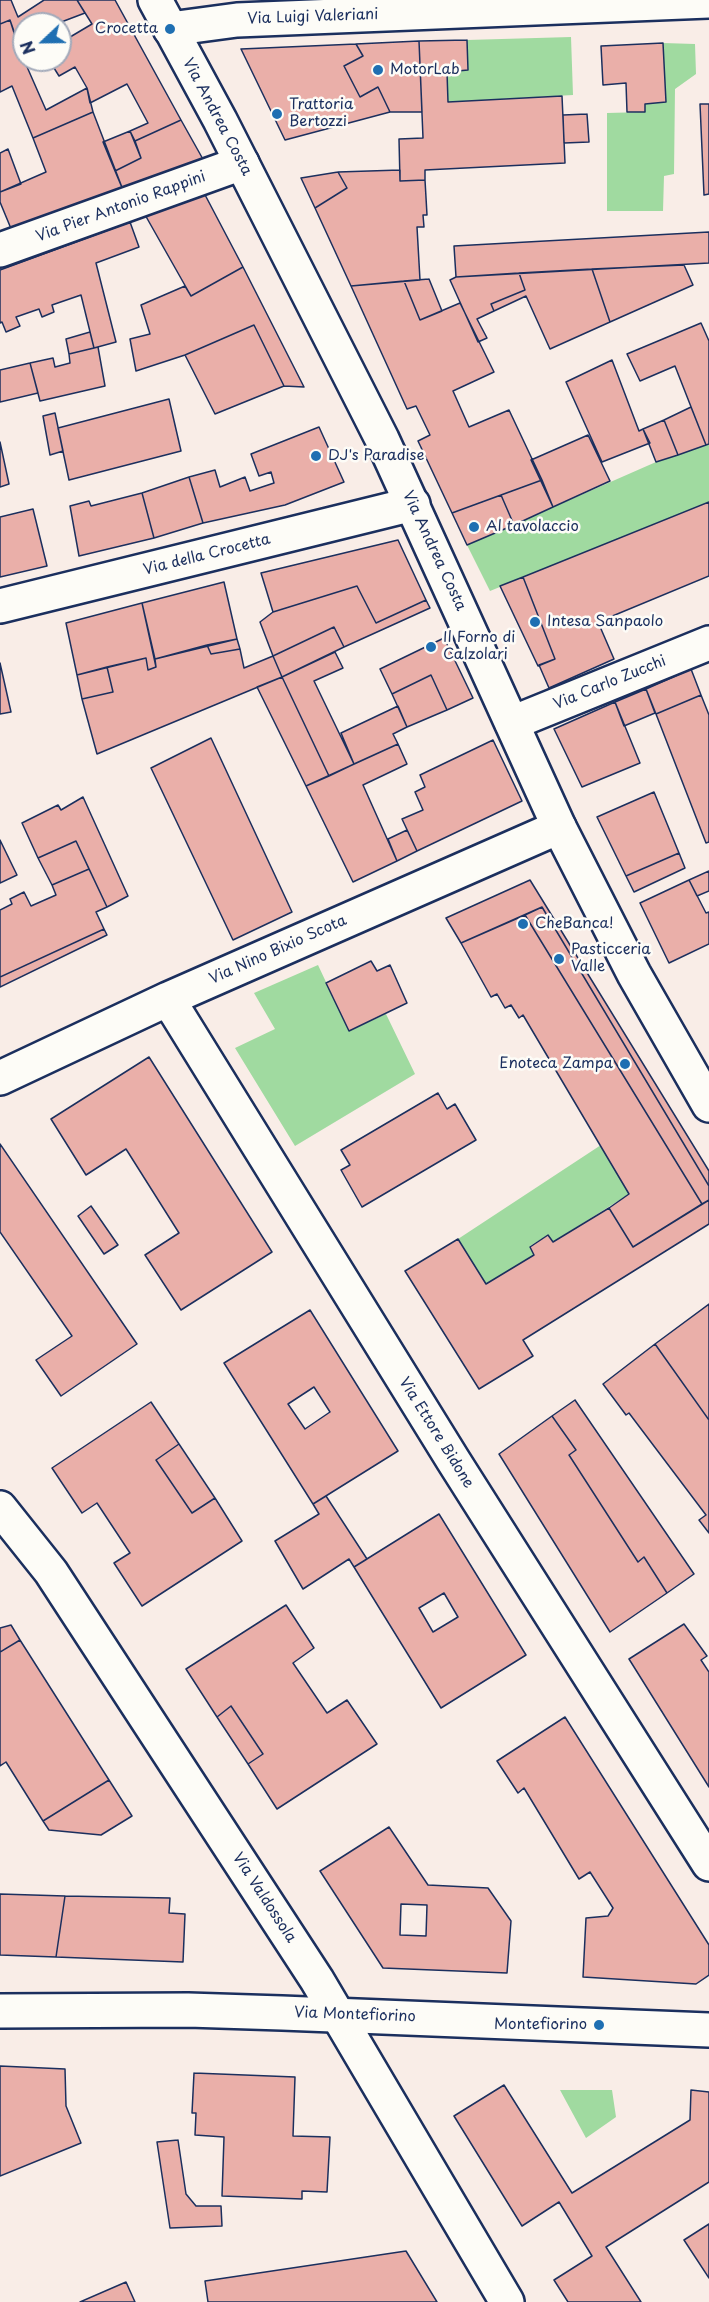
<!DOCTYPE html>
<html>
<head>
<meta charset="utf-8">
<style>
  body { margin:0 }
  #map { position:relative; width:709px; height:2302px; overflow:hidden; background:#f9ede7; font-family:"Playpen Sans",sans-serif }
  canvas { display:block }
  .north { position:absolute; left:12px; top:12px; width:60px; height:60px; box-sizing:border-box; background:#fdfcf7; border:2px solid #a3aaba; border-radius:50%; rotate:248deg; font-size:16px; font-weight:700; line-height:24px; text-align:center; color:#1b2f5e }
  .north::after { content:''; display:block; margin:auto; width:21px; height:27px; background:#1f6fb2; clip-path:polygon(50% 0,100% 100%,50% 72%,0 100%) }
</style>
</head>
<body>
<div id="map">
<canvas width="709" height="2302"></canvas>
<div class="north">N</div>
</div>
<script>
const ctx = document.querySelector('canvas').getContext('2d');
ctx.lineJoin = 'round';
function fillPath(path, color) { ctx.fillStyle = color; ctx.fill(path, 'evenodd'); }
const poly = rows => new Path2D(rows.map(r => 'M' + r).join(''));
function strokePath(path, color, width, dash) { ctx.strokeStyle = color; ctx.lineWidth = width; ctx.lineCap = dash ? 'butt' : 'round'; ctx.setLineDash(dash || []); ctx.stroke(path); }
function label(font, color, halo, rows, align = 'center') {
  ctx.font = font + ' "Playpen Sans",sans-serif'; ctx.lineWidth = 5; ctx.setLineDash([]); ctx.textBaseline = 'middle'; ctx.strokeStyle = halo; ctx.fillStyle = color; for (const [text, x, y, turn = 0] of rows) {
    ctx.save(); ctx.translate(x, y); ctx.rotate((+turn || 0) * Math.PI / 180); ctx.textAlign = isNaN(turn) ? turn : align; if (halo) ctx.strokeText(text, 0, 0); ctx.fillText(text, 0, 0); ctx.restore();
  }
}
fillPath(poly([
  [571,37,573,95,448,102,447,72,468,70,467,40],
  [663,43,695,44,696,74,675,89,674,174,664,176,663,211,607,211,607,113,645,112,645,104,666,102],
  [709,444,709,502,490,591,467,545,656,462],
  [318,965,349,1031,386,1014,415,1074,295,1146,235,1048,275,1029,254,993],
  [601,1145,629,1194,553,1242,548,1235,530,1246,534,1255,486,1284,458,1239],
  [560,2090,612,2090,616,2117,586,2138]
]), '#a0daa0');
const building = poly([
  [0,0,11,0,18,17,44,0,77,0,85,13,56,24,24,24,24,36,16,39,10,20,0,24,0,0],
  [77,0,115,0,181,120,135,141,130,131,148,123,127,84,90,103,87,88,75,67,59,76,49,60,60,60,60,43,92,24,77,0],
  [10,20,24,60,46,110,87,88,93,112,33,138,12,86,0,92,0,24,10,20],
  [467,40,468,70,447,72,448,102,562,96,565,163,425,170,425,180,400,181,399,139,423,138,419,41,467,40],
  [419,41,422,112,390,112,378,87,360,97,344,66,363,56,356,44,419,41],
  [663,43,666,102,645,104,645,112,627,112,626,83,603,85,601,46,663,43],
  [356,44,363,56,344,66,360,97,378,87,390,112,285,140,241,49,356,44],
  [700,104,709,104,709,194,704,195,700,104],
  [93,112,123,190,12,231,0,202,0,192,46,172,33,138,93,112],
  [587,114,589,142,564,143,563,115,587,114],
  [181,120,204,161,123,190,115,171,141,158,135,141,181,120],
  [130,131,141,158,115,171,103,142,130,131],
  [8,149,21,184,0,192,0,153,8,149],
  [400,170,400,181,425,180,427,215,423,215,424,227,417,227,420,280,351,286,315,208,347,188,338,172,400,170],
  [338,172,347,188,315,208,301,178,338,172],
  [203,191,243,267,191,296,144,213,203,191],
  [130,222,139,247,96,263,116,342,94,348,81,295,52,305,54,312,42,317,39,309,16,317,20,326,6,332,2,322,0,323,0,270,130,222],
  [709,232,709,263,456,277,454,246,709,232],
  [684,265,693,285,610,322,592,269,684,265],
  [243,267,304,387,284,386,254,325,185,355,136,371,130,339,150,334,141,305,185,286,191,296,243,267],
  [592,269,610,322,550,349,526,296,494,311,491,304,525,290,519,273,592,269],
  [519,273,525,290,491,304,494,311,477,319,487,338,478,342,450,280,456,277,519,273],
  [429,279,442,311,420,320,404,281,429,279],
  [404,281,420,320,460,303,494,372,453,391,469,427,509,410,542,480,452,513,418,441,430,435,416,406,407,409,351,286,404,281],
  [701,323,709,341,709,444,706,445,675,366,640,381,627,354,701,323],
  [254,325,284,386,215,414,185,355,254,325],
  [90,332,94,348,69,354,66,339,90,332],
  [98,347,105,386,40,401,30,363,53,358,55,367,70,363,69,354,98,347],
  [612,360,639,431,643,429,650,443,602,462,566,382,612,360],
  [30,363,38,393,0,402,0,370,30,363],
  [169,399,181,451,69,480,58,428,169,399],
  [691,407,706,445,678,455,664,420,691,407],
  [55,413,63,451,50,455,43,416,55,413],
  [664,420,678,455,656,462,643,429,664,420],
  [319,427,344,482,285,505,203,523,189,477,215,470,220,487,245,477,250,491,274,483,271,472,259,476,251,454,319,427],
  [588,435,610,481,553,507,531,460,588,435],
  [0,442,9,484,0,487,0,442],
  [189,477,203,523,154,538,142,493,189,477],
  [542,480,553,507,514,525,501,495,542,480],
  [142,493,154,538,79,556,70,506,89,501,91,506,142,493],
  [501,495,514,525,467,545,452,513,501,495],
  [709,502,709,576,598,622,614,659,549,688,539,665,555,659,523,577,709,502],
  [33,509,47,566,0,577,0,517,33,509],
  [398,540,426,600,376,623,357,586,273,612,261,573,398,540],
  [523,577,555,659,538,666,500,586,523,577],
  [224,582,237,639,155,659,142,603,224,582],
  [357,586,376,623,426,600,430,608,344,647,334,627,273,656,260,622,273,612,357,586],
  [142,603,156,667,148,670,146,658,77,675,66,623,142,603],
  [334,627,344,647,282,677,273,656,334,627],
  [444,638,473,698,447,710,431,675,392,694,380,669,444,638],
  [237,639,240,649,211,654,207,645,237,639],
  [207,645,211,654,240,649,244,668,273,656,282,677,97,754,82,699,113,692,107,667,146,658,148,670,156,667,155,659,207,645],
  [335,652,343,668,314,681,354,764,329,776,282,677,335,652],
  [0,663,11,712,0,714,0,663],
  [107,667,113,692,82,699,77,675,107,667],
  [691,669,701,695,656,714,646,689,691,669],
  [431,675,447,710,407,727,392,694,431,675],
  [282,677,329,776,306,786,257,687,282,677],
  [646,689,655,713,624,726,615,702,646,689],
  [701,695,709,715,709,842,706,843,656,714,701,695],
  [615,702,640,763,582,787,554,729,615,702],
  [398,706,407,727,393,734,398,744,354,764,341,733,398,706],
  [211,738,292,912,233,940,151,768,211,738],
  [493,740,522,801,417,851,402,819,423,810,415,792,425,787,420,775,493,740],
  [398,744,407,764,363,785,397,861,353,882,306,786,398,744],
  [654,792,679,853,626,876,597,817,654,792],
  [83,797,128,896,107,907,76,841,38,858,22,823,58,805,61,810,83,797],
  [407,830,417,851,397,861,388,839,407,830],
  [0,840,17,875,0,883,0,840],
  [76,841,89,869,52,885,38,858,76,841],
  [679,853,685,868,634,892,626,876,679,853],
  [89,869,107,907,96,912,104,929,0,977,0,910,12,904,10,899,24,892,31,906,56,895,52,885,89,869],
  [709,871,709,891,697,896,689,880,709,871],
  [530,880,709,1171,709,1186,542,907,461,943,446,918,530,880],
  [689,880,706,913,709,912,709,944,669,963,640,903,689,880],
  [542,907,709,1186,709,1200,702,1204,525,915,542,907],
  [525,915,702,1204,633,1247,609,1208,629,1194,523,1015,519,1018,511,1005,505,1008,497,994,491,997,461,943,525,915],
  [104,929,107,935,0,987,0,977,104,929],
  [371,961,377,971,390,965,407,1003,349,1031,326,983,371,961],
  [149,1057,272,1252,181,1310,145,1255,179,1233,126,1149,86,1175,51,1119,149,1057],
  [438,1093,447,1109,455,1104,476,1140,362,1207,341,1170,350,1165,341,1150,438,1093],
  [0,1144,137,1344,61,1396,36,1360,72,1336,0,1232,0,1144],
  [709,1200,709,1224,523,1340,533,1356,479,1389,405,1271,458,1239,486,1284,534,1255,530,1247,548,1235,553,1242,609,1208,633,1247,709,1200],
  [91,1206,118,1245,104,1254,78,1216,91,1206],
  [709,1304,709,1420,655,1344,709,1304],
  [310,1310,398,1451,313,1504,224,1363,310,1310],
  [314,1387,330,1412,305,1429,288,1404,314,1387],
  [655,1344,709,1420,709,1533,699,1520,706,1515,629,1413,626,1415,603,1384,655,1344],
  [575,1400,694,1574,667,1593,644,1557,638,1562,569,1455,576,1450,552,1416,575,1400],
  [151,1402,179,1444,156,1460,192,1513,215,1498,242,1541,142,1606,114,1563,130,1553,97,1503,82,1513,52,1468,151,1402],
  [552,1416,576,1450,569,1455,638,1562,644,1557,667,1593,610,1632,499,1454,552,1416],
  [179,1444,215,1498,192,1513,156,1460,179,1444],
  [326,1496,367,1559,354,1567,349,1559,303,1589,275,1541,319,1514,313,1504,326,1496],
  [439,1514,526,1655,441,1708,354,1567,439,1514],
  [444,1593,458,1617,433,1632,419,1608,444,1593],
  [286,1605,314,1648,293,1663,327,1713,347,1700,377,1744,277,1809,248,1764,263,1754,231,1706,217,1717,186,1669,286,1605],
  [684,1624,707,1656,701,1660,709,1672,709,1787,629,1659,684,1624],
  [11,1625,20,1640,0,1652,0,1628,11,1625],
  [20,1640,109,1780,43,1821,6,1762,0,1766,0,1652,20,1640],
  [231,1706,263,1754,248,1764,217,1717,231,1706],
  [565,1717,709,1945,709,1975,696,1984,583,1977,586,1918,608,1916,613,1908,590,1872,579,1879,524,1788,518,1793,497,1761,565,1717],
  [109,1780,132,1816,101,1835,49,1830,43,1821,109,1780],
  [389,1827,428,1885,488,1888,511,1921,507,1973,383,1968,320,1871,389,1827],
  [401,1904,427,1905,426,1936,400,1935,401,1904],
  [0,1894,65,1896,56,1957,0,1955,0,1894],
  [65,1896,170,1898,169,1913,185,1914,183,1962,56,1957,65,1896],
  [0,2066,65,2069,66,2106,81,2143,0,2176,0,2066],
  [194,2073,295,2077,293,2136,330,2137,327,2192,302,2191,302,2199,222,2196,224,2137,195,2135,196,2113,192,2113,194,2073],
  [504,2085,572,2193,690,2120,691,2090,709,2092,709,2182,606,2247,641,2302,568,2302,554,2280,592,2256,559,2202,522,2226,454,2116,504,2085],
  [178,2140,186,2194,196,2206,221,2206,222,2226,170,2228,157,2142,178,2140],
  [709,2224,709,2278,684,2240,709,2224],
  [406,2251,437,2302,208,2302,205,2281,406,2251],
  [126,2282,135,2302,80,2302,126,2282]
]);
fillPath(building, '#eaafa9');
strokePath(building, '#1b2f5e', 1.5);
const minor = poly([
  [170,29,237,20,709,1],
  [0,250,242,163],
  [0,606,413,504],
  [512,723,709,643],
  [168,999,453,1460,709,1864],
  [0,1078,168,999,559,827],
  [0,1508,51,1572,317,1980,507,2302]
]);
const secondary = poly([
  [155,0,220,120,382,439,559,827,634,974,709,1105],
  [0,2011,188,2010,282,2013,709,2030]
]);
strokePath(minor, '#1b2f5e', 38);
strokePath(secondary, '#1b2f5e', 38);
strokePath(minor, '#fdfcf7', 33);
strokePath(secondary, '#fdfcf7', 33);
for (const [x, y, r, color] of [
  [170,29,6,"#1f6fb2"],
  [378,70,6,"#1f6fb2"],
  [277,114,6,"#1f6fb2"],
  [316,456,6,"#1f6fb2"],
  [474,527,6,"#1f6fb2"],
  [535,622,6,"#1f6fb2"],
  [431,647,6,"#1f6fb2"],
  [523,924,6,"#1f6fb2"],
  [559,959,6,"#1f6fb2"],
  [625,1064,6,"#1f6fb2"],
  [599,2025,6,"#1f6fb2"]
]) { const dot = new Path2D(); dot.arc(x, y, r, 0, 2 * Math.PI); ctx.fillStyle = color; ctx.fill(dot); strokePath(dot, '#fdfcf7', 2); }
label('15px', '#1b2f5e', '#fdfcf7', [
  ["Via Luigi Valeriani",313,17,-2],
  ["Via Andrea Costa",217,117,62],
  ["Via Pier Antonio Rappini",121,207,-20],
  ["Via Andrea Costa",434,551,65],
  ["Via della Crocetta",207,555,-14],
  ["Via Carlo Zucchi",610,683,-22],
  ["Via Nino Bixio Scota",278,950,-24],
  ["Via Ettore Bidone",436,1433,58],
  ["Via Valdossola",264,1898,57],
  ["Via Montefiorino",355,2015,2]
]);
label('15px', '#1b2f5e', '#fdfcf7', [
  ["Crocetta",158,29,"right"],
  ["MotorLab",390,70],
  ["Trattoria",289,105],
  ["Bertozzi",289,122],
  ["DJ's Paradise",328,456],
  ["Al tavolaccio",486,527],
  ["Intesa Sanpaolo",547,622],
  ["Il Forno di",443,638],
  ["Calzolari",443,655],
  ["CheBanca!",535,924],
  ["Pasticceria",571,950],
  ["Valle",571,967],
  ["Enoteca Zampa",613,1064,"right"],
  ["Montefiorino",587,2025,"right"]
], 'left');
</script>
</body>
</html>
